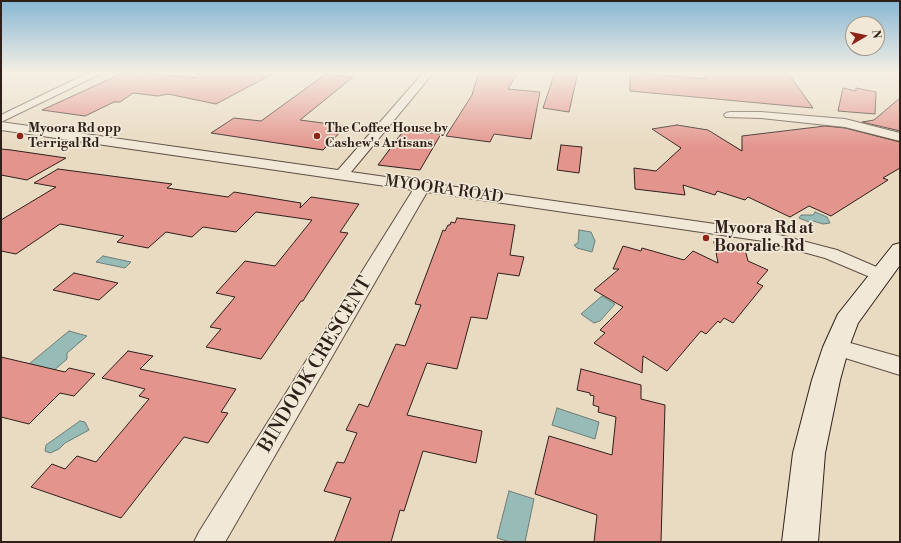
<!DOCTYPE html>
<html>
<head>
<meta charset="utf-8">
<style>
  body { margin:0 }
  #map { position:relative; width:901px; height:543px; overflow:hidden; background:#e9dbc2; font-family:"Libre Bodoni",serif }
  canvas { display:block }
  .frame { position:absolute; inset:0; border:2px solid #2f201a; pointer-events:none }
  .north { position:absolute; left:845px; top:16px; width:40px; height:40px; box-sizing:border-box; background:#f1e8d7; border:1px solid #a3988b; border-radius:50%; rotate:81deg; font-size:11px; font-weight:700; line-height:16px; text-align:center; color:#2f201a }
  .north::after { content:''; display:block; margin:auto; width:14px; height:18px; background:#8f2418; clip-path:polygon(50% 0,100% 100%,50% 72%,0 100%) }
</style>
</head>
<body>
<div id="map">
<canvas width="901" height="543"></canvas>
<div class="frame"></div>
<div class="north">N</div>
</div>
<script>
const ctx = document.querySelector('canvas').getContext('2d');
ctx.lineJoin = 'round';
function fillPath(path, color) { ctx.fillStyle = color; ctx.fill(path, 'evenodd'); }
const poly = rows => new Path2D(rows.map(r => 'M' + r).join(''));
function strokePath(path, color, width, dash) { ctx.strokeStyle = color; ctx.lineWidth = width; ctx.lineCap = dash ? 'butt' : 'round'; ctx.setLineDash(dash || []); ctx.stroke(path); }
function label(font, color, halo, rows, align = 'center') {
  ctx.font = font + ' "Libre Bodoni",serif'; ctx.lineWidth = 3.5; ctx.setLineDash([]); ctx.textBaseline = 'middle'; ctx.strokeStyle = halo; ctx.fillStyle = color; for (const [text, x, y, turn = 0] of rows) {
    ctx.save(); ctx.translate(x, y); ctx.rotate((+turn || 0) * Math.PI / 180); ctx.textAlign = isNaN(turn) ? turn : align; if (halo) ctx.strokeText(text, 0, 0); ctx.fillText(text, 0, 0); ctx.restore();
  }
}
const water = poly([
  [815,212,827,217,830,223,823,224,813,221,809,222,799,218,801,215,813,215,815,212],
  [579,230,591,232,595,241,592,252,577,248,574,245,578,243,579,230],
  [103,256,131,262,125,268,96,262,103,256],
  [602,296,615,304,600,321,594,323,581,314,602,296],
  [69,331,87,336,67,353,67,359,52,372,29,364,69,331],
  [557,408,599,422,595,439,552,425,557,408],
  [80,421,85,422,89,430,65,443,59,449,50,453,45,451,46,445,80,421],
  [509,491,534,499,525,542,510,542,497,538,509,491]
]);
fillPath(water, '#97bbb6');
strokePath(water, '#6d7d78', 1);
const building = poly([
  [136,72,197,78,197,72,276,72,216,104,168,94,158,96,133,93,120,102,114,102,85,116,42,110,123,73,133,74,136,72],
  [479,72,518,72,508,89,540,92,531,139,494,134,490,142,446,136,472,95,479,72],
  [555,72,578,72,569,112,543,108,555,72],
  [630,72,706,79,706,72,787,72,813,108,630,91,630,72],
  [326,74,353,77,300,120,346,126,323,150,211,133,234,118,261,121,326,74],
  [843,88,856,91,856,88,876,92,875,114,838,111,843,88],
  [900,98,900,131,862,122,874,120,900,98],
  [677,125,708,130,742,151,742,136,825,126,845,128,900,142,900,168,883,178,888,180,831,216,809,206,790,217,748,197,745,200,717,191,715,195,683,185,685,195,635,189,634,168,656,171,681,148,652,129,677,125],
  [404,130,441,134,420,170,378,165,404,130],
  [561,145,582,147,579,173,557,170,561,145],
  [1,149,11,150,66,158,27,180,1,175,1,149],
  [58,169,172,184,167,188,228,197,234,192,301,203,300,208,311,197,359,204,340,232,348,233,308,293,303,301,301,301,261,359,206,347,221,329,210,327,235,297,216,293,245,261,275,266,312,220,256,212,236,232,203,227,192,237,166,232,148,248,117,242,124,236,60,224,16,254,1,251,1,220,56,187,34,183,58,169],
  [457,218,515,225,510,255,524,257,519,276,498,273,487,319,471,317,457,369,427,363,407,415,482,431,476,463,423,451,404,511,400,510,391,542,334,542,351,498,324,491,337,462,344,463,357,433,346,430,359,404,368,407,396,344,405,346,421,305,415,304,443,230,445,231,448,225,450,225,451,222,455,223,457,218],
  [714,242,744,246,748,261,768,270,757,283,763,286,733,323,724,318,720,323,718,321,706,334,701,331,667,371,643,356,642,373,594,343,605,333,600,330,623,307,594,290,619,269,613,269,623,246,641,251,642,248,684,260,693,251,718,263,714,242],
  [74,273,118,283,99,300,53,290,74,273],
  [128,351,153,356,140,369,236,389,221,412,228,413,208,443,184,437,121,518,31,487,52,464,65,469,77,456,96,462,149,399,139,396,145,389,102,378,128,351],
  [1,357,65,372,69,368,95,374,74,396,60,393,29,424,1,417,1,357],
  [581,369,641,385,641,399,665,405,661,542,594,542,597,515,535,494,549,436,612,455,616,417,598,412,599,407,593,405,594,396,590,395,590,393,577,390,581,369]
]);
fillPath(building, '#e3948d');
strokePath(building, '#2f201a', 1);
const street = poly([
  [90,72,102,72,100,74,1,122,338,170,424,72,434,72,351,172,764,231,837,250,888,272,891,276,888,280,882,282,825,258,763,241,427,192,225,542,194,542,199,532,413,190,1,130,1,115,90,72],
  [730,112,761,112,845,119,900,133,900,141,845,127,761,118,726,117,724,115,726,113,730,112],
  [836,339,900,357,900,375,829,353,825,347,829,341,836,339]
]);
const secondary = poly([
  [900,243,900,265,858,323,849,347,840,380,825,453,818,542,782,542,793,453,812,380,823,347,838,314,893,245,900,243]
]);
strokePath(street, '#5e4f44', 2);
strokePath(secondary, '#2f201a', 2);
fillPath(street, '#f1e8d7');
fillPath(secondary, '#f1e8d7');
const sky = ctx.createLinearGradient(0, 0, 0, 148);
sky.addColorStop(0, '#87b7d4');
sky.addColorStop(0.49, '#f5efe4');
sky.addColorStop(1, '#f5efe400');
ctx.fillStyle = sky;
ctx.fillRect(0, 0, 901, 148);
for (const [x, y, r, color] of [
  [20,136,4,"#8f2418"],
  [317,136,4,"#8f2418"],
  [706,238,4,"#8f2418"]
]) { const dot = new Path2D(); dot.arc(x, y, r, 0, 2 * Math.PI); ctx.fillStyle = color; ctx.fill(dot); strokePath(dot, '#f1e8d7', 1.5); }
label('bold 13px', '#2f201a', '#f1e8d7', [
  ["Myoora Rd opp",28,129],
  ["Terrigal Rd",28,144],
  ["The Coffee House by",325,129],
  ["Cashew's Artisans",325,144]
], 'left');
label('16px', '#2f201a', '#f1e8d7', [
  ["MYOORA ROAD",444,190,8]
]);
label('bold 16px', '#2f201a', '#f1e8d7', [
  ["Myoora Rd at",714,229],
  ["Booralie Rd",714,247]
], 'left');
label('19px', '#2f201a', '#f1e8d7', [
  ["BINDOOK CRESCENT",316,365,-59]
]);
</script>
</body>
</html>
